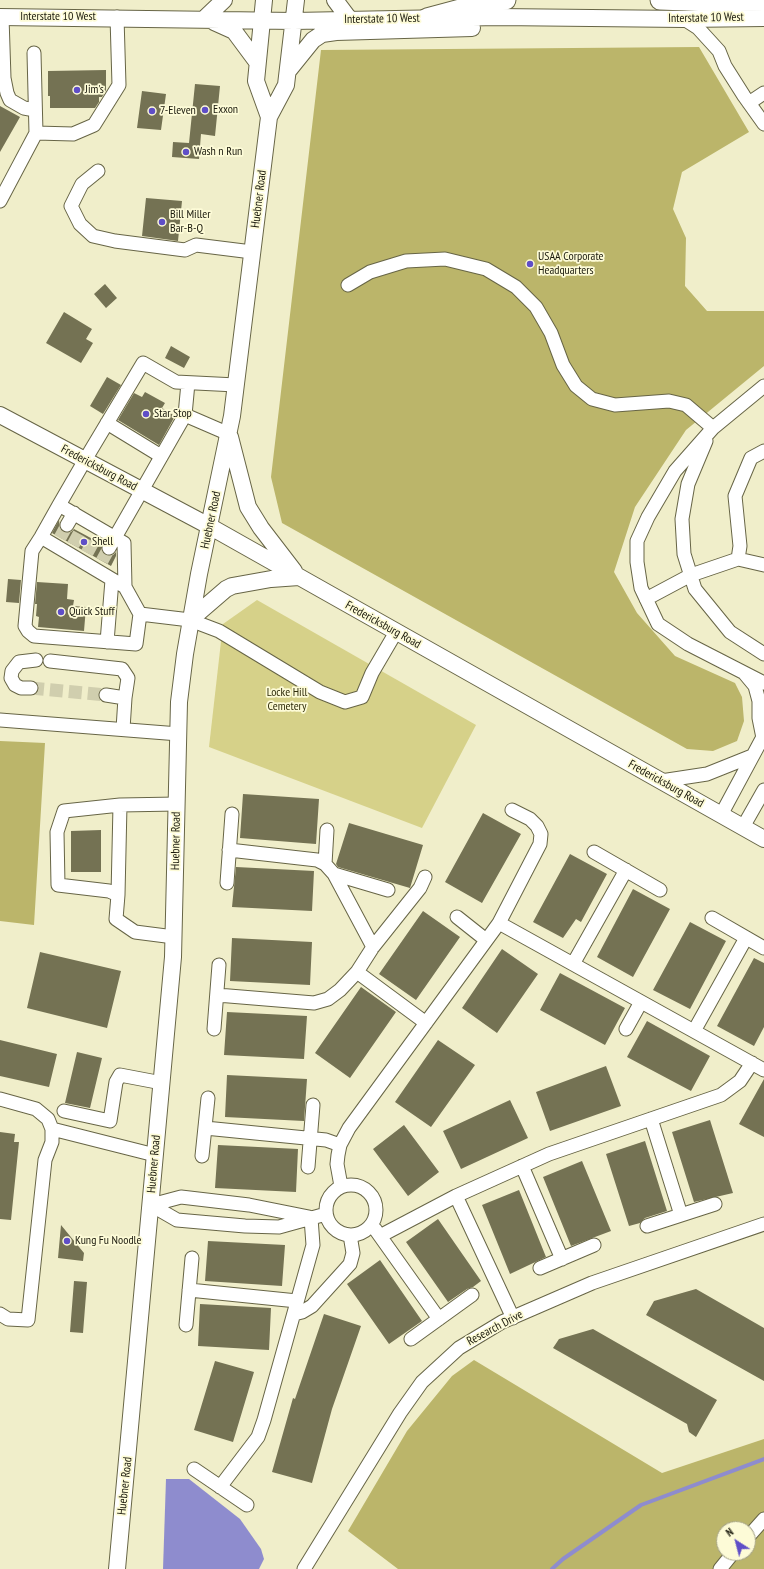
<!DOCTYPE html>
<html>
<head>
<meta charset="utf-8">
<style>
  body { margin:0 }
  #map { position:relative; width:764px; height:1569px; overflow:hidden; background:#f0eeca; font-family:"PT Sans Narrow",sans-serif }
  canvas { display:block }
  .north { position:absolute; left:716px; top:1521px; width:40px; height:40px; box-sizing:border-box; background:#fdfbd7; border:1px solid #a3a186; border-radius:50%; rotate:324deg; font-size:11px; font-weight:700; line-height:16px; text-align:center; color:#1b1a0d }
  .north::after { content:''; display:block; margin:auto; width:14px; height:18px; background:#5f4ec7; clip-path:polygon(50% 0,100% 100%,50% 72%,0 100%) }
</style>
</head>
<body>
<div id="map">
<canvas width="764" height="1569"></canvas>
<div class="north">N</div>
</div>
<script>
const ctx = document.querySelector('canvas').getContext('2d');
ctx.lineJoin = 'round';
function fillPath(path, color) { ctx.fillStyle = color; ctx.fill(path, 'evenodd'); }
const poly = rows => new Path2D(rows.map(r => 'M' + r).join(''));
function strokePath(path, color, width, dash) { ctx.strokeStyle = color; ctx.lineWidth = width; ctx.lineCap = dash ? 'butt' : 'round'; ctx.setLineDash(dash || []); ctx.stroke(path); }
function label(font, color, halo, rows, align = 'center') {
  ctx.font = font + ' "PT Sans Narrow",sans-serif'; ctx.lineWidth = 3.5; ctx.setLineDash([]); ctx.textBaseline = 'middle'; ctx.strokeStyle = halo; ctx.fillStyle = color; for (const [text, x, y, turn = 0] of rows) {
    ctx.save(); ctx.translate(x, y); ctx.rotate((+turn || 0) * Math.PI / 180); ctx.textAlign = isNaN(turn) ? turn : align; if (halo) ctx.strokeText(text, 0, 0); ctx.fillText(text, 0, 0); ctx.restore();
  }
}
fillPath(poly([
  [257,600,476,725,422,828,209,747,223,624]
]), '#d6d189');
fillPath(poly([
  [699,47,749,132,682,172,673,209,686,238,685,286,707,311,764,311,764,366,686,430,635,507,614,572,637,613,675,656,735,683,742,697,744,721,737,741,713,751,687,749,282,523,271,477,321,50],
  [0,741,45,743,34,925,0,921],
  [474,1360,662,1473,764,1439,764,1569,398,1569,348,1531,407,1431,452,1376],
  [724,1529,748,1529,748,1553,724,1553]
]), '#bbb56a');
fillPath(poly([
  [166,1479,189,1479,240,1519,261,1549,264,1559,259,1569,163,1569]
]), '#8e8cce');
strokePath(poly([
  [552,1569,563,1559,641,1505,764,1459]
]), '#8e8cce', 4);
fillPath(poly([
  [106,70,106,90,102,97,99,97,99,102,95,108,50,108,50,96,48,96,48,71],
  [195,84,220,86,215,136,201,134,199,159,172,157,173,142,189,143],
  [142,91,166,94,161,130,137,128],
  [0,106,20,117,0,152],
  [146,198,182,201,178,241,142,236],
  [105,284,117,298,106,308,94,294],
  [64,312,92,329,86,339,93,343,81,363,46,343],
  [171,346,190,357,184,368,165,358],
  [107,377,121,385,103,414,90,406],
  [145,392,165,403,162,408,175,416,159,445,118,420,134,393,142,397],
  [59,520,60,529,63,532,71,532,74,529,102,544,102,552,105,555,113,555,116,552,116,556,111,566,52,533],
  [8,579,21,580,19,603,6,602],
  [37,582,68,584,67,599,74,600,73,606,86,607,84,631,38,627,39,617,36,616,37,604,35,604],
  [243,794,319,799,316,844,240,838],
  [483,813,521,834,482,903,445,882],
  [349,823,423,845,410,888,338,867,336,864],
  [101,830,101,872,71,872,71,831],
  [570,854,607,874,581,922,576,919,563,938,533,922],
  [236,867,314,871,312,911,232,907],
  [633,889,670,909,633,977,597,957],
  [423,911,460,937,416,1000,379,974],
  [690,922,726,941,690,1009,653,990],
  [232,938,312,942,310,985,230,981],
  [502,949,538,974,497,1033,462,1008],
  [40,952,121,971,107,1028,27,1008],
  [754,958,764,963,764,1027,754,1046,717,1026],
  [560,973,625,1008,605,1045,540,1010],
  [361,987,396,1012,350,1078,315,1053],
  [227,1012,307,1016,304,1059,224,1055],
  [647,1021,710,1056,691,1091,627,1057],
  [0,1040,57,1054,49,1087,0,1076],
  [438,1040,475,1065,431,1127,395,1102],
  [77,1052,102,1058,90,1108,65,1103],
  [606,1066,621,1106,550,1131,536,1092],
  [227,1075,307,1079,304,1121,225,1117],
  [764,1079,764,1137,739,1124],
  [510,1100,528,1138,461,1169,443,1131],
  [710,1120,733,1193,694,1202,672,1132],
  [404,1125,439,1172,408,1196,373,1149],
  [0,1132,15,1134,14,1142,19,1142,11,1220,0,1219],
  [645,1141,667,1211,645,1218,640,1223,629,1226,606,1154],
  [218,1145,298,1149,296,1192,215,1188],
  [582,1161,611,1231,571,1246,543,1177],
  [519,1190,546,1257,510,1274,482,1205],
  [438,1219,481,1281,473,1287,467,1289,448,1302,406,1242],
  [61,1225,84,1253,83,1261,58,1258],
  [208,1241,285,1245,282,1286,205,1281],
  [380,1260,422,1321,389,1344,347,1284],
  [74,1281,87,1282,83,1333,70,1332],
  [696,1289,764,1328,764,1381,646,1315,654,1301],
  [200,1304,271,1308,269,1350,198,1346],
  [324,1314,361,1326,332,1409,312,1483,272,1472,293,1398,295,1399],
  [593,1329,717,1400,696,1437,689,1432,687,1424,553,1348,559,1339],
  [215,1361,254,1372,233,1442,194,1430]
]), '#747253');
strokePath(poly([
  [60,538,67,525],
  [73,545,80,532],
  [87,553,94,540],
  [102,561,109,548],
  [31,688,106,695]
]), '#d0ceae', 13, [13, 6]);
const minor = poly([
  [2,17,4,78,7,93,10,100,24,108,35,110],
  [684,19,698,28,719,51,725,66,744,96,764,124],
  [749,103,764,93],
  [36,133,73,134,94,125,119,85,117,17],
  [98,171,82,184,71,206,80,224,93,236,115,241,185,250,196,245,252,252],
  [0,201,36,133,34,53],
  [348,285,370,272,406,261,445,259,486,269,516,287,536,307,551,333,563,365,576,386,592,399,615,405,669,401,686,405,713,428],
  [764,386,713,428,675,471,648,517,637,541,637,562,641,588,658,624,688,644,764,683],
  [185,415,229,434],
  [107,423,161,456],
  [706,441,688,484,682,519,684,554,695,589,730,632,764,654],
  [59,505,124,543,125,587,140,614,136,644,34,636,28,631,25,626,32,551,41,537,59,505,85,460,143,363,176,382,236,385],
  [67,525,74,513],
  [41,537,125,587],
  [109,548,185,415,188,383],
  [738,559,740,546,735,496,751,458,764,451],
  [646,599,691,575,738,559,764,565],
  [140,614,190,620,219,631,320,692,345,702,362,697,372,673,396,632],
  [107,642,112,580],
  [50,661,122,669,128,678,125,698,106,695],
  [745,674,755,686,759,701,759,718,763,738],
  [31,688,21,688,15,685,11,678,12,671,19,662,36,660],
  [0,720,179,734],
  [123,729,125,698],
  [661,781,707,774,752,756],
  [721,815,764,735],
  [743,827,764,790],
  [229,850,317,860,325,864,334,874,373,947],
  [594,852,660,890],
  [325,864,327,830],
  [334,874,388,890],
  [227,883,232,814],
  [118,895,120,805],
  [457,917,486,940],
  [712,918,764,948],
  [499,923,764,1070],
  [174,937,135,932,116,919,118,895,109,891,58,885,57,832,64,811,120,805,177,804],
  [573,964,626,870],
  [357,972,426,1023],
  [217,995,314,1003,328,999,340,990,357,972,373,947,420,888,425,877],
  [214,1029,219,965],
  [626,1029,641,1002],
  [694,1031,746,938],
  [0,1099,36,1109,48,1119,52,1129,52,1142,45,1160,28,1320,8,1319,0,1314],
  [64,1111,110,1121,116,1082,120,1075,162,1083],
  [651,1119,681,1215],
  [205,1128,326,1140,340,1145],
  [52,1129,155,1155],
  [202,1156,208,1098],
  [522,1166,562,1259],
  [308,1167,313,1105],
  '326 1210a25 25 0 1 1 50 0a25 25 0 1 1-50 0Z',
  [341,1186,337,1164,338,1155,340,1145,349,1128,499,923,540,844,541,834,537,826,530,819,512,810],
  [456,1196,513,1318],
  [151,1205,177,1220,245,1226,279,1227,326,1214],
  [151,1205,181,1197,249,1205,309,1217],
  [647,1226,715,1204],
  [375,1229,439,1319],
  [380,1236,456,1196,549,1154,721,1095,740,1081,752,1063],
  [540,1268,594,1245],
  [189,1290,297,1301],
  [294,1314,302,1312,312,1306,350,1264,353,1253,350,1235],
  [186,1325,192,1258],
  [411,1339,472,1295],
  [194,1469,247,1505],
  [220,1487,258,1437,264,1420,313,1245,311,1218],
  [748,1537,764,1519],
  [304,1569,400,1413,422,1382,459,1348,502,1322,592,1283,764,1224],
  [720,1569,733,1553]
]);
const major = poly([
  [264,0,256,81,269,117],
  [335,0,350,20],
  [0,17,294,21,498,17,684,19,764,18],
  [205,18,224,0],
  [214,22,234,31,257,62],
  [288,71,313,40,322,34,336,32,472,28],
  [0,415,209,526,764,839],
  [230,437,248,507,261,528,294,571],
  [190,620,226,589,232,586,271,579,299,577],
  [117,1569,173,957,179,702,185,654,199,574,232,416,269,117,286,85,296,0]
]);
const highway = poly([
  [660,0,712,2,764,1],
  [427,18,486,2,506,0]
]);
strokePath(minor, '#676546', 15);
strokePath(major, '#676546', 18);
strokePath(highway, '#676546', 21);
strokePath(minor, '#fff', 13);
strokePath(major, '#fff', 16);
strokePath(highway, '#fff', 19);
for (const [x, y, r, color] of [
  [77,90,4,"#5f4ec7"],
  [205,110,4,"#5f4ec7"],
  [152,111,4,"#5f4ec7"],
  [186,152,4,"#5f4ec7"],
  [162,222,4,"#5f4ec7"],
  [530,264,4,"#5f4ec7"],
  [146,414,4,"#5f4ec7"],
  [84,542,4,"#5f4ec7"],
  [61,612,4,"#5f4ec7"],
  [67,1241,4,"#5f4ec7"]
]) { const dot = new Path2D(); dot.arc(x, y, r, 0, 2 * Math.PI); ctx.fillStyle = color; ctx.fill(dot); strokePath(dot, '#fdfbd7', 1.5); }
label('12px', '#1b1a0d', '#fdfbd7', [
  ["Interstate 10 West",58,17],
  ["Interstate 10 West",706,18,-1],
  ["Interstate 10 West",382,19,-1],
  ["Huebner Road",259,199,-83],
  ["Fredericksburg Road",99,468,28],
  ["Huebner Road",211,520,-78],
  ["Fredericksburg Road",383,625,29],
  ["Fredericksburg Road",666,784,29],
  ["Huebner Road",176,841,-89],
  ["Huebner Road",154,1164,-85],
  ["Research Drive",495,1328,-28],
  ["Huebner Road",125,1486,-84]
]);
label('12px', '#1b1a0d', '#fdfbd7', [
  ["Jim's",85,90],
  ["Exxon",213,110],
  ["7-Eleven",160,111],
  ["Wash n Run",194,152],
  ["Bill Miller",170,215],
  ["Bar-B-Q",170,229],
  ["USAA Corporate",538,257],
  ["Headquarters",538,271],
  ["Star Stop",154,414],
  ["Shell",92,542],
  ["Quick Stuff",69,612],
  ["Kung Fu Noodle",75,1241]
], 'left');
label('12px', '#302d0b', '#fdfbd7', [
  ["Locke Hill",287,693],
  ["Cemetery",287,707]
]);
</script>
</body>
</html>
